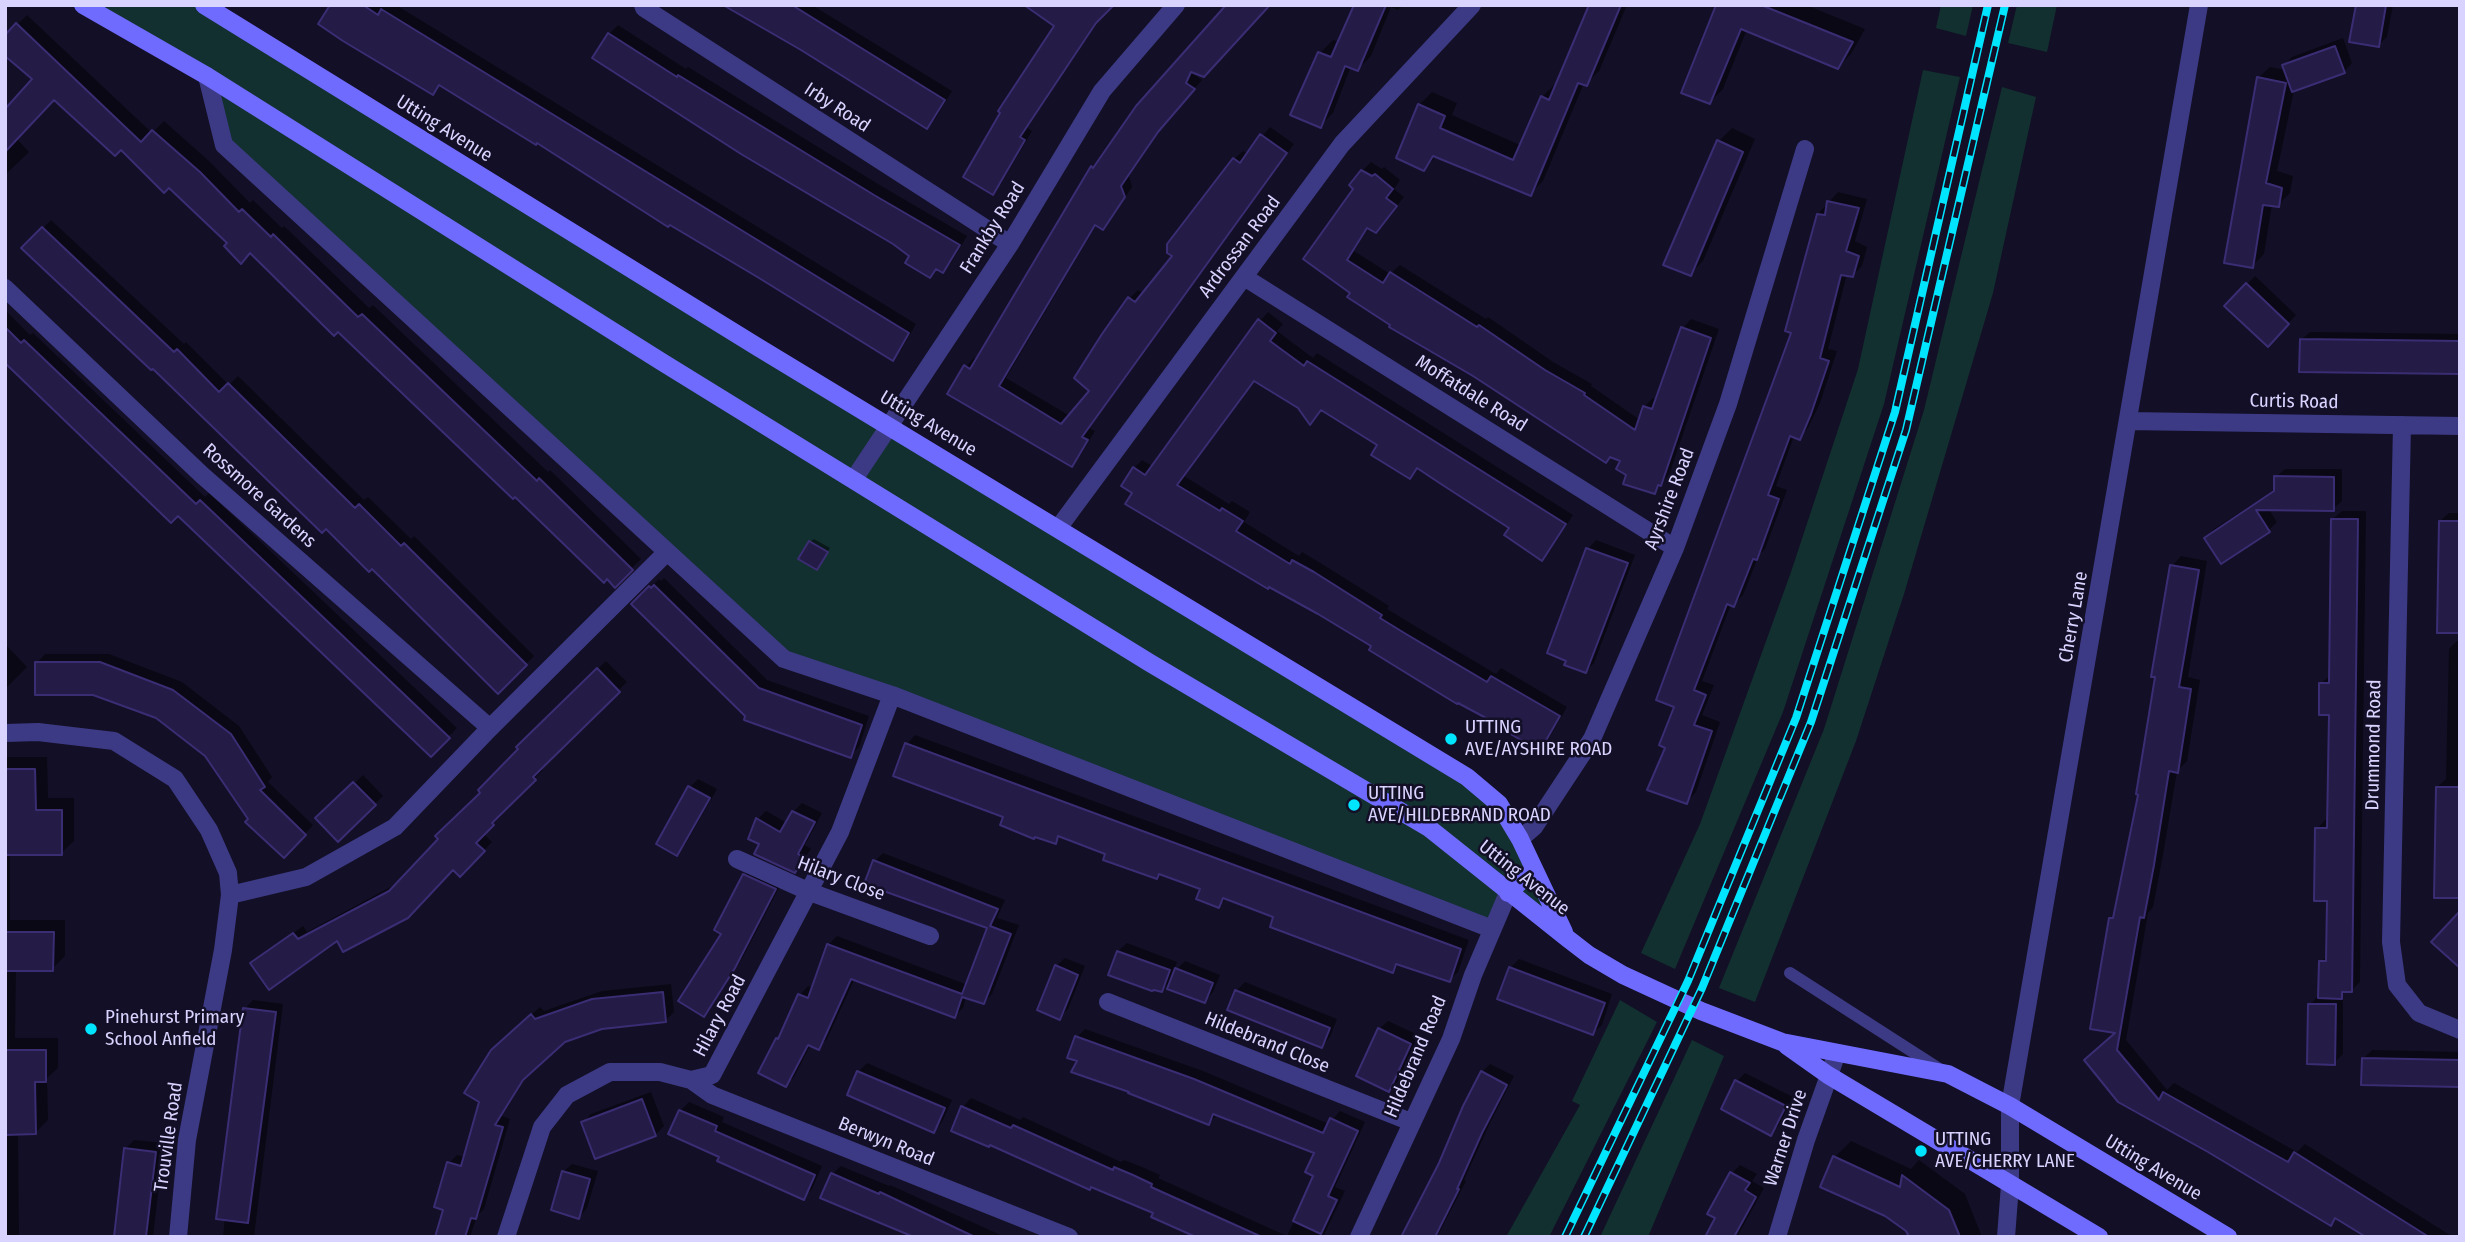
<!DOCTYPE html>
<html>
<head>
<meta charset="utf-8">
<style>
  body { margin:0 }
  #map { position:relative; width:2465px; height:1242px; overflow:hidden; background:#130f26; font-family:"Fira Sans Condensed",sans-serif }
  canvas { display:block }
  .frame { position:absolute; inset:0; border:7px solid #d9d4ff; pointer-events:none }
</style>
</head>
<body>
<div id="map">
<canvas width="2465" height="1242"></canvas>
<div class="frame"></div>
</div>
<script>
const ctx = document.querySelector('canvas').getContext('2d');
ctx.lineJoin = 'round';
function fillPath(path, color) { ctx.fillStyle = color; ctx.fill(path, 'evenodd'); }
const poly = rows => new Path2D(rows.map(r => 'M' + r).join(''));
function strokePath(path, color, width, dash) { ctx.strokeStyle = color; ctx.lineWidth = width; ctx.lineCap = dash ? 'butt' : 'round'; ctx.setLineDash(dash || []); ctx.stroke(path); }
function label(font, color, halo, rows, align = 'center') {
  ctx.font = font + ' "Fira Sans Condensed",sans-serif'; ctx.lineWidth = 5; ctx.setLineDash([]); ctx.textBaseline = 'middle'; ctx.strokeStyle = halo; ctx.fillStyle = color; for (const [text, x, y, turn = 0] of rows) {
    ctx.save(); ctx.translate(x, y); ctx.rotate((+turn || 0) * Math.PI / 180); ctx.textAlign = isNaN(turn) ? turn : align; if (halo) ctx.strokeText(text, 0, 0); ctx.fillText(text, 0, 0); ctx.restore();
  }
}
fillPath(poly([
  [83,5,204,5,1499,804,1567,938,1508,893,1492,929,784,659,224,145,207,76],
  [1941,5,1973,5,1966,36,1936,28],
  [2017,5,2057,5,2047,52,2008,43],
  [1923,70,1960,77,1884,404,1783,712,1675,969,1641,953,1700,824,1791,572,1858,369],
  [2002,87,2036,97,1993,293,1904,594,1856,741,1755,1002,1719,988,1824,729,1924,410],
  [1620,1000,1657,1022,1549,1237,1506,1237,1580,1105,1572,1101],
  [1692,1040,1724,1056,1648,1237,1600,1237]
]), '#12302f');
fillPath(poly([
  [333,5,396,5,916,324,901,350,892,359,441,84,433,93],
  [749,5,812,5,952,91,936,118,927,127],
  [1356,5,1403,5,1398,10,1391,7,1371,56,1358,69,1351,66,1333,113,1320,126,1320,53,1333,40,1339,42],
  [1591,5,1627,5,1599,71,1586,84,1584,83,1543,181,1530,194,1437,156,1424,169,1419,105,1432,92,1457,103,1452,115,1520,145,1542,97,1555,84,1557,85],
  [1718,5,1806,5,1865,29,1851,54,1838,67,1747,29,1723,89,1710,102],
  [2357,5,2393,5,2387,37,2378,45],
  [1104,13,1027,128,1032,131,1001,184,992,193,1056,26],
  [27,15,152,133,164,121,210,162,250,203,253,200,282,228,284,226,369,308,373,305,548,472,550,470,641,559,615,585,251,251,229,243,169,186,55,98,16,138,29,152,5,175,5,111,35,79,17,25],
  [618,25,686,69,688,67,883,187,967,236,951,263,943,271,938,268,930,276,912,255,609,34],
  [2343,38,2352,63,2344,72,2294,90,2277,171,2293,176,2290,193,2278,205,2272,204,2264,254,2252,266,2258,78,2270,67,2285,70,2284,65,2292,57],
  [1189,71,1202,80,1166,121,1129,176,1132,187,1111,219,1103,227,1097,224,1006,378,1070,416,1091,391,1130,298,1138,290,1144,294,1174,256,1166,249,1234,159,1243,151,1248,154,1270,127,1294,144,1089,428,1095,431,1080,456,1072,465,966,367,974,358,977,360,1092,167],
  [1732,128,1755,139,1703,261,1690,274,1719,141],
  [1371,162,1382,169,1384,167,1400,180,1394,189,1404,197,1384,222,1369,227,1354,251,1390,274,1400,265,1486,319,1488,317,1553,362,1592,384,1591,386,1640,420,1644,407,1653,398,1657,400,1683,328,1691,319,1719,329,1669,475,1654,492,1628,475,1622,460,1353,292,1306,258,1356,189,1362,171],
  [1838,192,1867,199,1855,241,1867,247,1862,266,1853,275,1847,274,1828,349,1837,351,1820,403,1808,428,1799,438,1794,436,1776,486,1787,490,1765,549,1759,555,1743,595,1734,604,1731,604,1702,681,1714,685,1702,715,1720,722,1696,792,1686,802,1667,747,1677,706,1794,332,1818,214],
  [51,220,184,344,186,342,229,385,238,376,364,500,368,497,411,539,414,536,534,656,498,692,372,566,24,248],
  [2255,276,2296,315,2268,344,2227,306],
  [5,310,30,335,33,333,205,497,209,493,457,728,431,754,178,514,5,361],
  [1268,312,1283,324,1277,331,1313,358,1317,353,1573,515,1550,551,1542,559,1511,527,1419,468,1409,477,1380,444,1322,409,1310,422,1299,407,1255,380,1184,476,1229,504,1232,501,1250,512,1244,522,1299,556,1302,552,1322,564,1389,606,1387,609,1415,626,1496,674,1501,668,1567,707,1548,740,1539,749,1134,492,1134,468,1142,460,1154,467,1260,321],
  [2310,332,2460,334,2460,373,2301,340],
  [2285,469,2342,469,2342,501,2333,509,2268,508,2277,522,2269,530,2206,538,2214,529,2276,489,2276,477],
  [2342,511,2366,511,2360,982,2352,990,2347,990,2343,994,2343,1054,2334,1063,2310,1005,2318,996,2321,962,2328,955,2328,899,2317,829,2325,820,2329,820,2330,713,2320,684,2331,675,2333,519],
  [2449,513,2460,513,2460,632,2440,521],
  [814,539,830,548,817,568,810,542],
  [1596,540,1635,555,1594,663,1586,671,1588,549],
  [2181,556,2207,561,2188,677,2200,680,2187,761,2177,771,2163,855,2153,907,2148,913,2126,1040,2167,1090,2174,1083,2297,1152,2305,1144,2453,1237,2369,1237,2337,1217,2330,1224,2119,1100,2086,1060,2117,1031,2111,918,2116,913,2140,793,2172,566],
  [664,578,767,680,869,716,859,747,850,756,747,715,634,604,659,579,661,581],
  [2457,641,2460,641,2460,897,2437,787,2446,779,2449,649],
  [5,644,27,667,5,689],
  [45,654,109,654,182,682,239,726,272,777,268,782,313,825,284,856,250,820,206,754,157,717,37,663],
  [606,661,627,682,541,767,543,770,499,814,501,816,483,833,492,842,460,875,453,868,338,938,252,964,303,926,307,932,398,883,521,749,518,747],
  [915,735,1469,940,1458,972,1449,980,1400,963,1392,971,1276,916,1227,898,1218,906,1202,888,1161,873,1157,877,1108,853,1061,836,1055,842,1005,816,896,775,907,744],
  [5,757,47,757,48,798,74,798,74,841,61,853,10,853,10,920,65,920,65,956,52,969,16,969,15,1038,58,1038,58,1068,47,1078,48,1120,35,1133,18,1133,19,1237,5,1237],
  [363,775,383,796,338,840,318,819],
  [698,779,717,789,685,845,677,854,690,787],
  [802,803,822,813,805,845,811,849,795,871,761,843,758,819,766,811,787,823,793,812],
  [883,853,1005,900,997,918,1019,925,992,994,984,1002,966,997,963,1008,954,1016,855,978,827,1039,819,1047,811,1044,794,1077,786,1085,777,1039,782,1034,800,995,808,986,813,988,828,945,837,936,968,985,989,927,875,861],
  [753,867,783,880,743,957,712,1006,704,1015,745,875],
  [1127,943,1177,962,1173,973,1185,961,1220,975,1213,992,1205,1001,1173,978,1162,990,1118,951],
  [1065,958,1085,966,1068,1009,1060,1017,1056,966],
  [1519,959,1612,994,1602,1025,1593,1033,1510,968],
  [1245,982,1337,1019,1330,1037,1322,1046,1236,991],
  [671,984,674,1012,665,1021,602,1028,564,1041,529,1072,502,1116,510,1119,484,1209,477,1216,470,1237,436,1237,445,1208,449,1163,457,1155,466,1157,502,1041,540,1007,544,1011,602,991],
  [253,1000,283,1004,254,1237,223,1237,245,1009],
  [1388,1021,1418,1035,1398,1081,1389,1089,1379,1029],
  [1085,1029,1203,1071,1329,1124,1340,1111,1365,1122,1335,1187,1345,1191,1323,1237,1200,1237,1155,1212,991,1143,953,1130,963,1107,971,1098,1020,1120,1023,1117,1121,1162,1124,1160,1142,1167,1160,1175,1158,1178,1287,1236,1316,1175,1316,1152,1218,1114,1208,1123,1079,1060,1077,1037],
  [2372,1050,2460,1052,2460,1085,2363,1059],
  [867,1063,952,1100,942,1122,934,1131,849,1094,858,1072],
  [1490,1064,1514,1076,1490,1123,1464,1180,1466,1181,1437,1237,1402,1237,1441,1164,1482,1072],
  [1745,1073,1793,1097,1779,1125,1771,1134,1737,1081],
  [651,1092,664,1126,655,1135,583,1123,591,1114],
  [689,1102,724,1117,722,1122,822,1166,812,1189,804,1198,721,1156,680,1111],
  [134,1140,164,1143,153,1237,115,1237,126,1148],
  [1851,1141,1911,1169,1919,1160,1965,1194,1982,1237,1916,1237,1886,1214,1835,1157],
  [572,1164,598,1171,587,1208,579,1217,563,1172],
  [1740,1165,1757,1174,1752,1181,1764,1188,1737,1237,1707,1237,1717,1217,1732,1173],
  [841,1166,889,1186,890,1185,1005,1237,915,1237,832,1174]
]), '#0007');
const building = poly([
  [330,5,363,5,378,15,381,9,909,333,893,361,759,278,670,225,668,227,537,143,536,145,439,85,433,95,343,41,318,24,330,5],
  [723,5,792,5,945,100,927,129,801,50,723,5],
  [1024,5,1114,5,1096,23,1020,137,1025,140,993,195,963,177,1000,113,998,111,1054,26,1024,5],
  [1226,5,1270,5,1204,77,1191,72,1186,83,1195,89,1158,132,1121,186,1125,197,1103,230,1095,225,999,386,1061,424,1089,391,1074,378,1102,334,1128,297,1135,302,1172,256,1167,253,1167,244,1233,158,1240,163,1260,134,1287,153,1082,437,1088,440,1072,467,947,394,964,365,970,369,1091,166,1093,168,1136,106,1226,5],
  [1354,5,1386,5,1358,71,1345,66,1321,128,1290,115,1318,52,1331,57,1354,5],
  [1589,5,1621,5,1587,86,1578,83,1531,196,1433,156,1424,171,1396,158,1418,104,1445,116,1440,128,1513,160,1541,96,1549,100,1589,5],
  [1716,5,1761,5,1853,42,1838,69,1741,29,1710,104,1681,93,1716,5],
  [2356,5,2386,5,2379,47,2349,42,2356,5],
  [16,23,141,142,152,130,200,172,239,212,242,209,271,237,273,234,358,317,362,314,537,481,539,478,633,570,615,588,607,579,604,583,515,497,513,499,338,332,334,336,250,253,241,264,224,246,227,243,169,188,164,193,121,150,115,156,54,100,5,152,5,109,32,79,5,56,5,35,16,23],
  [608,33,677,77,678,75,874,195,960,245,943,273,936,269,930,278,905,263,909,256,893,244,741,154,592,58,608,33],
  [2335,46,2345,73,2292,92,2282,65,2335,46],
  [2257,77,2286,83,2266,183,2282,188,2279,207,2263,205,2253,268,2224,263,2257,77],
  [1717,140,1743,152,1691,276,1663,265,1717,140],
  [1361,170,1372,176,1375,174,1393,189,1386,198,1397,206,1376,233,1367,228,1347,260,1383,283,1390,272,1477,327,1479,325,1545,370,1585,393,1584,395,1635,430,1643,406,1652,409,1681,327,1711,338,1661,486,1658,485,1655,494,1623,484,1626,475,1616,469,1620,461,1610,457,1606,463,1473,376,1389,327,1390,325,1347,297,1350,293,1303,259,1353,189,1349,185,1361,170],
  [1827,201,1859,208,1846,251,1859,256,1853,277,1841,275,1820,358,1829,361,1811,414,1800,440,1790,436,1768,495,1779,499,1757,560,1753,559,1734,607,1727,604,1694,690,1706,695,1694,725,1712,731,1687,804,1647,790,1665,748,1659,745,1674,707,1656,700,1791,333,1785,331,1817,214,1825,215,1827,201],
  [42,227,174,352,177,349,219,392,228,383,355,508,359,504,401,546,404,543,527,665,498,694,372,569,369,572,326,529,322,533,153,369,151,370,21,248,42,227],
  [2246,283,2289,324,2268,347,2224,306,2246,283],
  [1258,319,1276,333,1270,341,1304,366,1307,361,1566,524,1542,561,1504,535,1509,528,1441,484,1417,468,1410,479,1371,455,1377,445,1321,410,1310,425,1298,408,1254,381,1177,485,1220,511,1222,508,1243,521,1236,531,1290,564,1292,560,1314,572,1382,615,1380,618,1406,634,1487,682,1491,676,1560,716,1540,751,1500,728,1501,726,1458,703,1457,704,1416,679,1369,650,1371,646,1318,614,1269,587,1268,589,1125,504,1132,493,1121,486,1133,467,1145,475,1258,319],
  [5,327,21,343,24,340,196,504,200,500,450,738,431,757,178,516,171,523,5,363,5,327],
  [2300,339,2460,341,2460,374,2299,372,2300,339],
  [2274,476,2334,477,2334,511,2256,510,2270,532,2221,564,2204,538,2274,491,2274,476],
  [2331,519,2358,519,2352,992,2342,992,2342,999,2318,998,2319,961,2326,961,2327,901,2314,901,2315,828,2327,828,2329,715,2319,715,2319,683,2329,683,2331,519],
  [2439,521,2460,521,2460,633,2437,633,2439,521],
  [809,541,828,552,817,570,798,559,809,541],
  [1586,548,1628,563,1586,673,1564,665,1566,661,1547,653,1586,548],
  [2170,565,2199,570,2179,687,2191,689,2178,773,2169,771,2154,865,2144,918,2140,917,2117,1050,2159,1100,2163,1092,2288,1162,2294,1152,2429,1237,2366,1237,2335,1218,2331,1226,2208,1152,2118,1102,2084,1060,2115,1033,2090,1029,2109,918,2113,918,2138,795,2136,794,2155,677,2151,677,2170,565],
  [654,585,759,688,862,725,851,758,744,720,745,716,631,604,649,586,651,588,654,585],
  [35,662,100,662,173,690,231,734,265,787,260,790,306,835,284,858,245,822,248,819,205,756,156,718,93,695,35,695,35,662],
  [597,668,620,692,533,777,536,780,492,823,494,825,476,843,485,851,460,877,453,870,408,918,343,952,337,941,269,990,250,963,293,933,298,939,389,891,438,839,435,836,480,793,478,790,518,749,516,747,597,668],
  [905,743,1461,949,1450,982,1396,964,1393,973,1270,927,1273,917,1223,898,1219,908,1196,899,1200,889,1159,874,1157,879,1103,860,1105,854,1058,836,1056,844,1035,837,1034,839,1000,825,1003,817,893,776,905,743],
  [5,769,35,769,36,810,62,810,62,855,5,855,5,769],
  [353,782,376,805,338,842,315,818,353,782],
  [688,786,710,798,677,856,656,844,688,786],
  [2436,787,2460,787,2460,898,2434,898,2436,787],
  [792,811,815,822,798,854,804,858,795,873,754,854,759,844,748,839,756,818,780,832,792,811],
  [873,860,998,909,990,926,1011,934,984,1004,962,997,955,1018,851,979,819,1050,808,1045,786,1087,758,1073,776,1038,778,1039,798,994,808,998,827,944,962,994,987,928,864,884,873,860],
  [743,874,776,889,735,968,704,1017,678,1001,721,934,714,930,743,874],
  [2460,911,2460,968,2431,942,2460,911],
  [5,932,54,932,53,971,5,971,5,932],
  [1117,951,1170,970,1162,992,1154,990,1152,991,1108,975,1117,951],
  [1055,965,1078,975,1060,1020,1037,1010,1055,965],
  [1509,967,1605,1003,1593,1035,1497,999,1509,967],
  [1175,968,1213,983,1205,1003,1167,989,1175,968],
  [1235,990,1330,1028,1322,1048,1227,1010,1235,990],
  [663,992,666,1022,602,1029,565,1042,523,1080,495,1125,503,1127,476,1219,471,1218,465,1237,435,1237,443,1210,434,1207,447,1162,461,1166,479,1102,464,1093,491,1050,531,1014,535,1019,592,999,663,992],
  [2308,1004,2336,1004,2335,1065,2307,1064,2308,1004],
  [243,1008,276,1012,248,1223,216,1219,243,1008],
  [1378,1028,1411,1044,1389,1092,1356,1076,1378,1028],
  [1075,1036,1194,1079,1323,1133,1330,1118,1358,1131,1328,1196,1337,1200,1321,1234,1293,1221,1313,1176,1305,1172,1314,1153,1213,1114,1209,1125,1128,1093,1129,1092,1071,1072,1077,1061,1067,1058,1075,1036],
  [5,1050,46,1050,46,1082,35,1082,36,1134,5,1135,5,1050],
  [2362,1058,2460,1060,2460,1087,2361,1085,2362,1058],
  [857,1071,945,1108,934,1133,847,1095,857,1071],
  [1481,1071,1507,1085,1482,1133,1457,1189,1459,1189,1435,1237,1401,1237,1439,1163,1463,1106,1481,1071],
  [1735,1080,1786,1106,1771,1136,1721,1109,1735,1080],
  [642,1099,656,1136,595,1159,581,1122,642,1099],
  [961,1106,1011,1128,1013,1125,1113,1170,1114,1167,1133,1175,1152,1184,1151,1187,1262,1237,1196,1237,1151,1217,1153,1213,1091,1187,1090,1190,990,1145,989,1147,951,1131,961,1106],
  [679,1110,717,1126,715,1131,815,1175,804,1200,717,1161,719,1157,668,1134,679,1110],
  [124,1148,156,1152,146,1237,114,1237,124,1148],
  [1833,1156,1900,1187,1902,1175,1949,1210,1960,1237,1909,1237,1906,1231,1885,1216,1820,1187,1833,1156],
  [562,1171,590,1179,579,1219,551,1210,562,1171],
  [1730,1172,1750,1183,1745,1190,1756,1197,1734,1237,1705,1237,1715,1218,1707,1214,1730,1172],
  [831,1173,879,1194,880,1192,975,1237,914,1237,820,1198,831,1173]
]);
fillPath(building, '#241b47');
strokePath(building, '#3b2d73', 2);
strokePath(poly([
  [1790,973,1941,1070]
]), '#3d3a85', 12);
strokePath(poly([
  [643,5,644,8,1010,244],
  [207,76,224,145,784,659,892,695,1492,929],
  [1244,277,1675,548],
  [5,288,202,475,490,728,395,827,306,877,230,895],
  [2128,421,2460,426],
  [2402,425,2391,942,2397,985,2419,1013,2460,1030],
  [854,479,1010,244,1102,91,1176,5],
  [1059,527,1342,144,1472,5],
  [490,728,666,553],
  [5,733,38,732,114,741,175,779,209,830,228,873,230,895,223,950,187,1140,178,1237],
  [1520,839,1534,827,1592,739,1675,548,1728,404,1805,149],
  [737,859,810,892,930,936],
  [1108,1002,1411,1122],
  [691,1080,712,1095,1069,1237],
  [506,1237,542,1127,567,1095,610,1072,660,1072,691,1080,712,1075,840,832,892,695],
  [1359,1237,1451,1039,1473,975,1508,893],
  [1777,1237,1806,1140,1837,1053],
  [2006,1237,2010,1185,2010,1106,2199,5]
]), '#3d3a85', 18);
strokePath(poly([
  [83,5,207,76,662,362,1150,663,1429,828,1567,938,1589,955,1623,975,1701,1011,1782,1042,1948,1074,2010,1106,2228,1237],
  [204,5,756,346,1467,777,1499,804,1520,839,1564,932],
  [1508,893,1533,870],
  [1787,1046,1828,1075,2099,1237]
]), '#6f6bff', 18);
const rail = poly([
  [1565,1237,1688,981,1796,718,1895,412,1988,5],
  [1584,1237,1702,988,1811,722,1906,430,2005,5]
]);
strokePath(rail, '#00e5ff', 8);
strokePath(rail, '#130f26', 5, [16]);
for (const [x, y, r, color] of [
  [1451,739,7,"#00e5ff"],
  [1354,805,7,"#00e5ff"],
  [91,1029,7,"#00e5ff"],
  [1921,1151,7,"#00e5ff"]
]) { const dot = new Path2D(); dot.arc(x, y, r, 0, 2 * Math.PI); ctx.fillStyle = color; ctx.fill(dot); strokePath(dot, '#130f26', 2.5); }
label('19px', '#d9d4ff', '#130f26', [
  ["Irby Road",837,108,33],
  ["Utting Avenue",444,129,32],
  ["Frankby Road",993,228,-58],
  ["Ardrossan Road",1240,247,-53],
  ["Moffatdale Road",1471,394,32],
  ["Curtis Road",2294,402,1],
  ["Utting Avenue",928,424,31],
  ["Rossmore Gardens",259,496,42],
  ["Ayrshire Road",1670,499,-69],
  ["Cherry Lane",2074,617,-80],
  ["Drummond Road",2374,745,-89],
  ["Utting Avenue",1524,878,38],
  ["Hilary Close",841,879,21],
  ["Hilary Road",720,1016,-62],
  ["Hildebrand Close",1267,1043,22],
  ["Hildebrand Road",1416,1057,-67],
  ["Trouville Road",169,1137,-82],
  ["Warner Drive",1786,1138,-72],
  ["Berwyn Road",886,1142,22],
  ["Utting Avenue",2153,1168,31]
]);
label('19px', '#d9d4ff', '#130f26', [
  ["UTTING",1465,728],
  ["AVE/AYSHIRE ROAD",1465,750],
  ["UTTING",1368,794],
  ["AVE/HILDEBRAND ROAD",1368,816],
  ["Pinehurst Primary",105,1018],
  ["School Anfield",105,1040],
  ["UTTING",1935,1140],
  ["AVE/CHERRY LANE",1935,1162]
], 'left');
</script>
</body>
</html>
